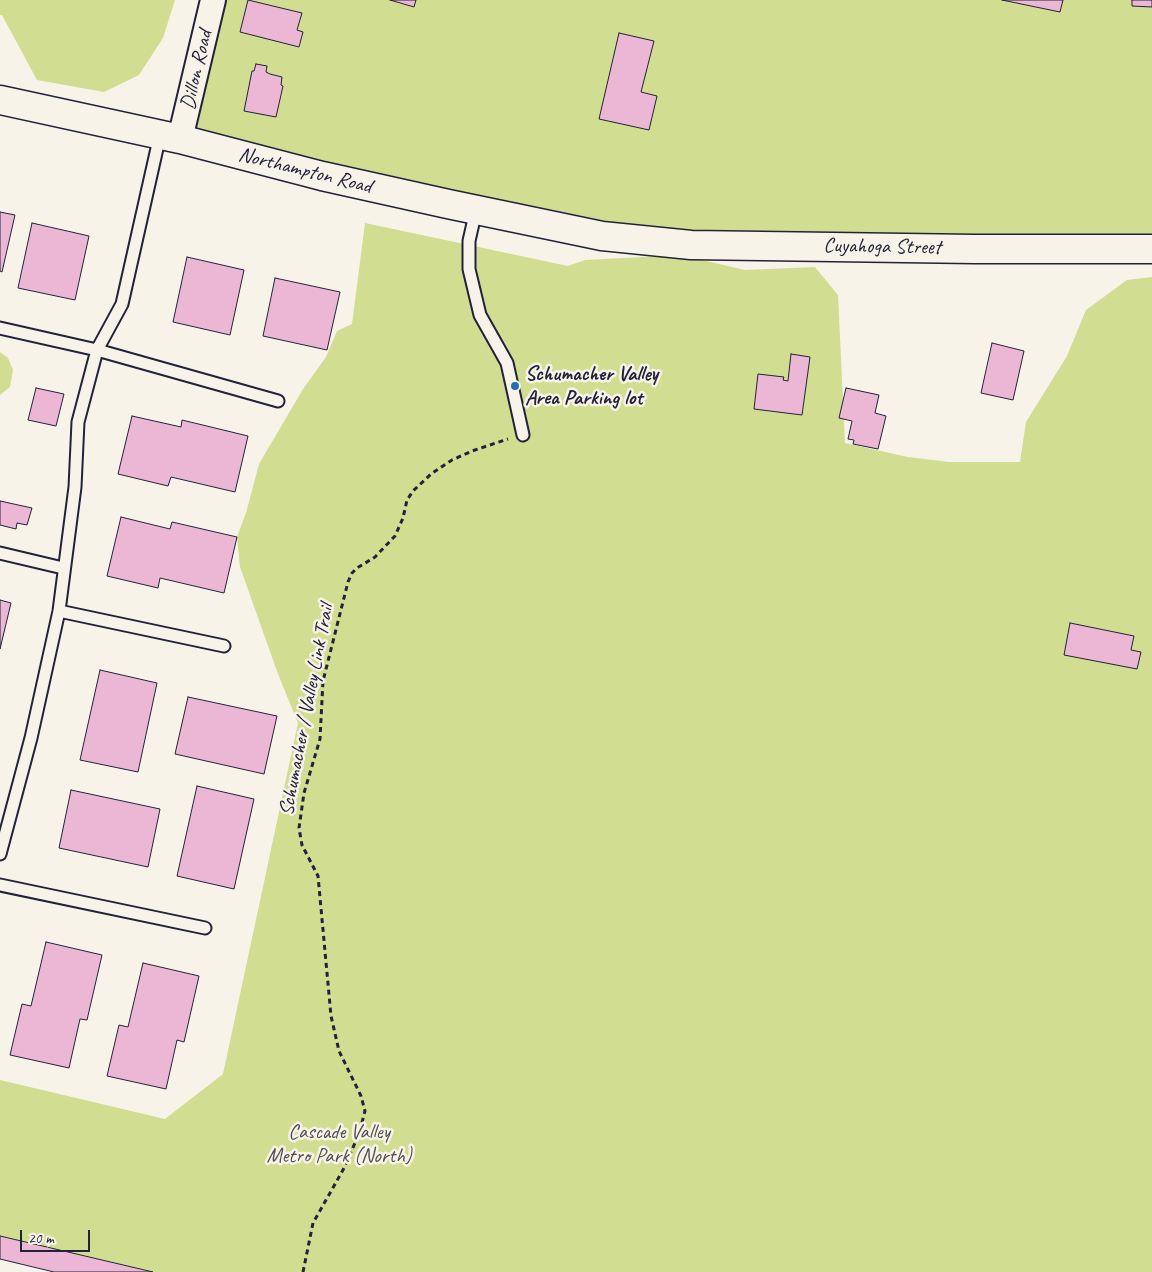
<!DOCTYPE html>
<html>
<head>
<meta charset="utf-8">
<style>
  body { margin:0 }
  #map { position:relative; width:1152px; height:1272px; overflow:hidden; background:#f7f3e8; font-family:Caveat,sans-serif }
  canvas { display:block }
  .scale { position:absolute; left:20px; top:1230px; width:70px; height:22px; box-sizing:border-box; border:2px solid #22223b; border-top:0; padding-left:6px; font-size:15px; line-height:18px; white-space:nowrap; color:#22223b; -webkit-text-stroke:4px #f7f3e8; paint-order:stroke }
</style>
</head>
<body>
<div id="map">
<canvas width="1152" height="1272"></canvas>
<div class="scale">20 m</div>
</div>
<script>
const ctx = document.querySelector('canvas').getContext('2d');
ctx.lineJoin = 'round';
function fillPath(path, color) { ctx.fillStyle = color; ctx.fill(path, 'evenodd'); }
const poly = rows => new Path2D(rows.map(r => 'M' + r).join(''));
function strokePath(path, color, width, dash) { ctx.strokeStyle = color; ctx.lineWidth = width; ctx.lineCap = dash ? 'butt' : 'round'; ctx.setLineDash(dash || []); ctx.stroke(path); }
function label(font, color, halo, rows, align = 'center') {
  ctx.font = font + ' Caveat,sans-serif'; ctx.lineWidth = 5; ctx.setLineDash([]); ctx.textBaseline = 'middle'; ctx.strokeStyle = halo; ctx.fillStyle = color; for (const [text, x, y, turn = 0] of rows) {
    ctx.save(); ctx.translate(x, y); ctx.rotate((+turn || 0) * Math.PI / 180); ctx.textAlign = isNaN(turn) ? turn : align; if (halo) ctx.strokeText(text, 0, 0); ctx.fillText(text, 0, 0); ctx.restore();
  }
}
fillPath(poly([
  [0,0,175,0,163,38,139,75,104,92,37,80,2,15,0,15],
  [213,0,1152,0,1152,249,691,245,180,139],
  [365,223,568,266,585,260,680,255,745,270,815,267,838,295,845,443,908,457,949,462,1020,462,1026,422,1067,356,1086,310,1127,280,1152,277,1152,1272,153,1272,0,1236,0,1080,165,1119,223,1074,298,723,278,674,240,567,237,537,246,513,259,464,303,389,326,357,337,331,352,324],
  [0,352,8,358,13,370,10,387,0,395]
]), '#d1dd91');
const building = poly([
  [248,0,302,13,297,30,303,32,299,47,240,32,248,0],
  [390,0,416,0,414,7,390,0],
  [1002,0,1063,0,1060,12,1002,0],
  [1132,0,1152,0,1152,7,1132,6,1132,0],
  [619,33,654,41,641,92,657,96,649,130,599,119,619,33],
  [256,64,267,66,266,72,270,74,282,77,281,85,283,86,276,117,244,111,252,71,254,71,256,64],
  [0,212,15,215,2,272,0,271,0,212],
  [32,223,89,236,75,300,18,288,32,223],
  [187,257,244,270,230,335,173,322,187,257],
  [275,278,340,292,327,350,263,336,275,278],
  [992,343,1024,351,1013,400,981,393,992,343],
  [791,354,810,357,802,415,754,409,758,374,784,377,783,380,788,381,791,354],
  [36,388,64,394,56,426,28,420,36,388],
  [846,388,879,395,875,413,886,416,878,449,853,444,854,440,848,439,852,421,839,418,846,388],
  [132,416,181,427,182,420,248,436,235,492,171,477,168,486,118,474,132,416],
  [0,501,32,508,27,525,17,523,16,529,0,525,0,501],
  [121,517,170,529,172,522,237,537,224,593,160,578,158,588,107,576,121,517],
  [0,600,11,603,0,649,0,600],
  [1070,623,1134,636,1131,650,1141,652,1137,669,1064,655,1070,623],
  [100,670,157,683,138,772,80,760,100,670],
  [188,697,277,716,264,774,175,754,188,697],
  [197,786,254,799,234,889,177,876,197,786],
  [71,790,160,809,148,867,59,848,71,790],
  [46,942,102,955,87,1020,80,1019,69,1068,10,1055,22,1004,31,1006,46,942],
  [143,963,199,976,184,1042,177,1040,166,1089,107,1076,119,1025,128,1027,143,963],
  [0,1236,153,1272,54,1272,0,1259,0,1236]
]);
fillPath(building, '#ebb7d4');
strokePath(building, '#22223b', 1);
const service = poly([
  [476,210,469,241,469,269,480,315,507,363,523,435],
  [0,328,97,350,278,401],
  [0,553,63,568],
  [59,611,224,646],
  [0,854,31,738,59,611,75,487,78,422,97,350,122,304,160,135],
  [0,885,205,928]
]);
const minor = poly([
  [180,139,213,0]
]);
const tertiary = poly([
  [0,100,180,139,322,176,448,204,602,236,691,245,975,249,1152,249]
]);
strokePath(service, '#22223b', 15);
strokePath(minor, '#22223b', 28);
strokePath(tertiary, '#22223b', 31);
strokePath(poly([
  [303,1272,313,1223,343,1170,359,1134,365,1111,361,1096,339,1051,331,1016,318,876,302,845,299,828,304,793,320,739,323,681,348,582,352,573,357,568,375,557,395,536,403,518,407,500,413,491,431,474,452,460,472,451,508,439]
]), '#22223b', 3, [5, 4]);
strokePath(service, '#f7f3e8', 11);
strokePath(minor, '#f7f3e8', 24);
strokePath(tertiary, '#f7f3e8', 28);
for (const [x, y, r, color] of [
  [515,386,5,"#1f6fb2"]
]) { const dot = new Path2D(); dot.arc(x, y, r, 0, 2 * Math.PI); ctx.fillStyle = color; ctx.fill(dot); strokePath(dot, '#f7f3e8', 2); }
label('21px', '#22223b', '#f7f3e8', [
  ["Dillon Road",197,70,-77],
  ["Northampton Road",305,171,14],
  ["Cuyahoga Street",882,247,1],
  ["Schumacher / Valley Link Trail",307,710,-79]
]);
label('bold 21px', '#22223b', '#f7f3e8', [
  ["Schumacher Valley",525,374],
  ["Area Parking lot",525,398]
], 'left');
label('21px', '#4e5150', '#f7f3e8', [
  ["Cascade Valley",339,1132],
  ["Metro Park (North)",339,1156]
]);
</script>
</body>
</html>
